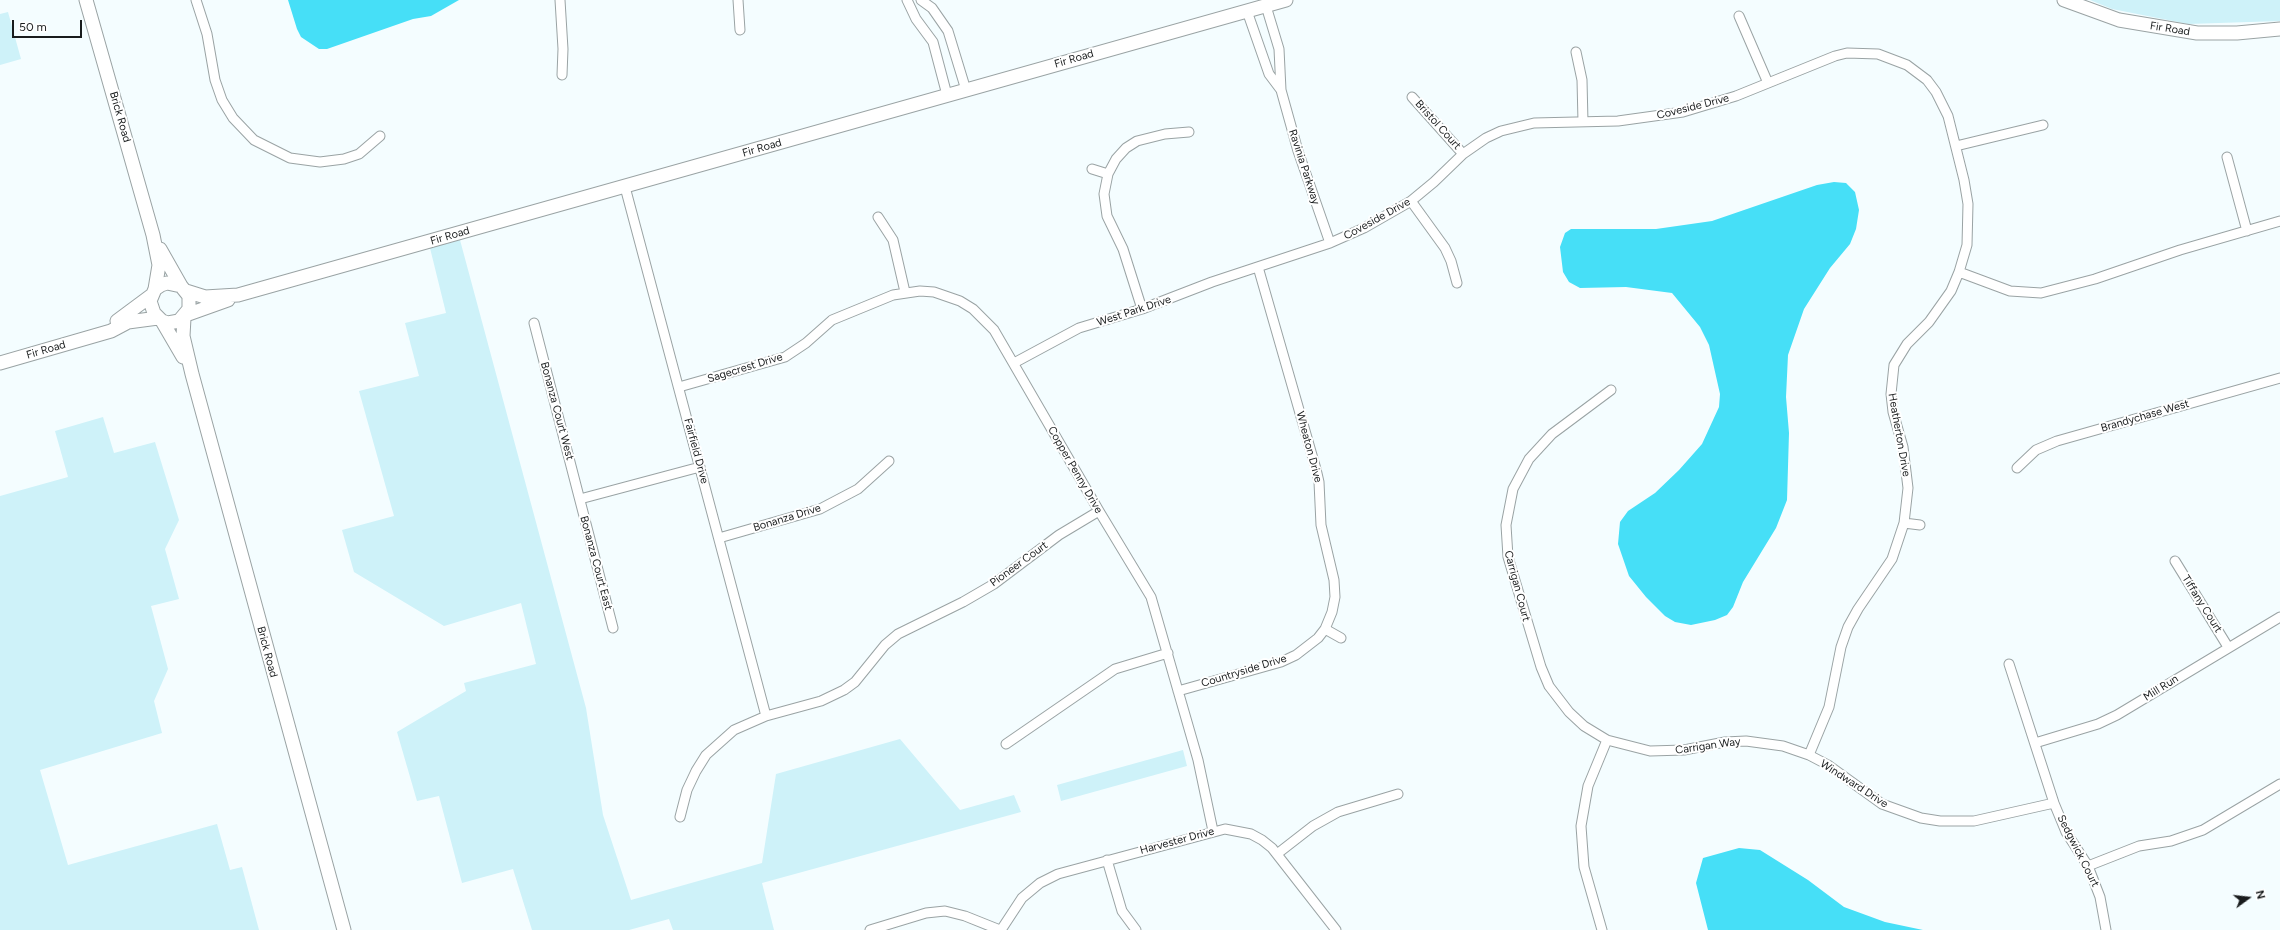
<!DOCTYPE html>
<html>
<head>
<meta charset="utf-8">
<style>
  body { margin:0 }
  #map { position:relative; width:2280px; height:930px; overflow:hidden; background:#f4fdff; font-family:Figtree,sans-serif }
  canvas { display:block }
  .north { position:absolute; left:2228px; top:878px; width:40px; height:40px; -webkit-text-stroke:3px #fff; paint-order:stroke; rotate:75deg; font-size:11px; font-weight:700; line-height:16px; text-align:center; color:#191c1d }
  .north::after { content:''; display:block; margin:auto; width:14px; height:18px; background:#191c1d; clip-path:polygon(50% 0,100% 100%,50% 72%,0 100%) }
  .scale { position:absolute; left:12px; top:20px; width:70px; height:18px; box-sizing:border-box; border:2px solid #191c1d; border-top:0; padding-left:5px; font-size:12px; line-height:14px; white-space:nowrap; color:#191c1d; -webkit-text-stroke:3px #fff; paint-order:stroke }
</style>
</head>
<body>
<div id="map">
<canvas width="2280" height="930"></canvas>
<div class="north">N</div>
<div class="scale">50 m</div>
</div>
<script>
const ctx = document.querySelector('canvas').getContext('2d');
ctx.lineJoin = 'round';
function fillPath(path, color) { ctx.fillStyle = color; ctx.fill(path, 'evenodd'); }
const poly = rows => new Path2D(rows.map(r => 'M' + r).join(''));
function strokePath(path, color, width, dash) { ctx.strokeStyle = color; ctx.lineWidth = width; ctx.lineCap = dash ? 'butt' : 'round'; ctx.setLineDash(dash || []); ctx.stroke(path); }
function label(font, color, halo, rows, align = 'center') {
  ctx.font = font + ' Figtree,sans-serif'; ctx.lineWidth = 4; ctx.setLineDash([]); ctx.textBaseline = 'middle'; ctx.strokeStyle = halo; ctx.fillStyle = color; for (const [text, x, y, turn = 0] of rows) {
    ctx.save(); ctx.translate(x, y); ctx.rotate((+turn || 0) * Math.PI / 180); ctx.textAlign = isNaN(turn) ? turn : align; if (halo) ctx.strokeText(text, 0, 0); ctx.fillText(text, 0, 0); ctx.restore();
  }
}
fillPath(poly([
  [2090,0,2280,0,2280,21,2188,24,2112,9],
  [8,12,21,59,0,65,0,14],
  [460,240,586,708,603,815,631,900,762,863,776,774,900,739,960,810,1014,795,1021,812,762,883,774,930,673,930,669,919,629,930,532,930,513,869,462,883,439,796,417,801,397,732,466,691,464,683,536,664,521,603,444,626,354,572,342,530,394,516,359,391,419,376,405,323,446,313,430,248],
  [103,417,114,453,155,442,179,520,165,549,179,599,151,606,168,669,154,701,162,733,40,770,68,865,217,824,230,870,242,867,259,930,0,930,0,496,68,477,55,431],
  [1183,750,1187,766,1061,801,1057,785]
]), '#cef2f9');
fillPath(poly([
  [288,0,459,0,431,16,413,19,327,49,319,49,301,37,297,29],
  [1834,182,1846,183,1855,192,1859,210,1856,229,1850,244,1830,268,1804,309,1788,355,1786,397,1789,433,1787,500,1776,528,1743,582,1733,607,1727,615,1715,620,1691,625,1675,622,1665,616,1646,597,1629,576,1618,544,1620,522,1628,511,1655,493,1679,470,1702,444,1719,407,1720,394,1709,345,1700,327,1672,293,1626,287,1580,288,1569,282,1563,272,1560,247,1565,233,1571,229,1656,229,1712,221,1817,185],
  [1739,848,1760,850,1808,880,1844,907,1885,922,1923,930,1708,930,1696,883,1703,858]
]), '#46dff7');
const street = poly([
  [196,0,207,34,215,80,222,100,233,118,254,140,290,158,320,162,344,159,359,154,380,136],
  [560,0,563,49,562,75],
  [738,0,740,30],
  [907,0,916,19,933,42,947,95],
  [921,0,932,8,948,31,966,90],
  [1266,6,1279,49,1281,90,1298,151,1330,243],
  [1247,11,1269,74,1281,90],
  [1739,16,1768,83],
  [1576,52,1582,80,1583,122],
  [1412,97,1463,154],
  [1956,146,2043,125],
  [2227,157,2247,231],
  [1092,169,1108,174],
  [625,187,766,716],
  [1411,201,1445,248,1451,261,1457,283],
  [878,217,893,240,905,292],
  [1959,272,2010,291,2041,293,2095,279,2180,250,2280,221],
  [1142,309,1123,249,1107,216,1104,194,1108,174,1116,159,1126,148,1137,141,1165,134,1189,132],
  [534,323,613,628],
  [1014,363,1079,328,1142,309,1212,282,1330,243,1364,228,1411,201,1434,182,1463,154,1486,138,1501,131,1534,123,1618,121,1683,112,1736,96,1835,56,1847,53,1878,54,1907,65,1927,80,1936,92,1948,116,1964,180,1968,204,1967,245,1959,272,1951,291,1929,322,1907,344,1894,365,1891,394,1893,412,1903,447,1908,488,1904,523,1892,559,1858,609,1848,627,1841,647,1829,707,1809,755],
  [679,387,785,357,806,343,832,320,893,295,920,291,934,292,960,301,973,309,994,330,1099,511,1151,597,1198,760,1213,831],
  [1611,390,1552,434,1529,459,1513,489,1506,525,1508,557,1541,667,1549,686,1569,712,1584,726,1607,740,1650,751,1684,750,1725,742,1746,741,1783,746,1809,755,1828,765,1882,804,1921,818,1940,821,1974,821,2054,803],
  [2017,468,2036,450,2057,441,2280,378],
  [580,499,700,467],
  [1904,523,1920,525],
  [719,538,820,509,858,489,889,461],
  [2175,561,2228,647],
  [1325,629,1341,638],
  [2009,664,2054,803,2066,832,2088,866,2100,897,2106,930],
  [1178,691,1281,662,1296,655,1318,638,1325,629,1332,612,1335,597,1334,580,1321,525,1319,482,1316,469,1258,267],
  [2035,743,2098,724,2117,715,2280,617],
  [1006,744,1115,669,1168,653],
  [680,817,687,790,696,771,706,755,734,730,766,716,821,701,844,690,855,682,885,645,898,634,963,602,994,584,1059,535,1099,511],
  [1277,854,1313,826,1338,812,1398,794],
  [1107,860,1122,911,1136,930],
  [2088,866,2139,846,2171,841,2203,830,2280,784],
  [870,930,926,913,945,911,965,916,1000,930],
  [1001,930,1022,898,1040,883,1058,874,1225,829,1251,834,1262,840,1272,848,1336,930],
  [1602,930,1584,867,1581,826,1588,786,1607,740]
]);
const secondary = poly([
  [86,0,153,235,159,265,155,289],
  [2064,0,2119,20,2197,33,2237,33,2280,29],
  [160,249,181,286],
  [186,291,205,297,238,295,1286,0],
  [186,315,228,300],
  [184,318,183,336,192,374,344,930],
  [117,321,152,295],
  [162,321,168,323,179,321,189,309,189,296,181,286,167,283,161,285,155,289,150,301,154,313,162,321,183,357],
  [0,363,111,331,128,322,158,318]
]);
strokePath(street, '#9aa3a4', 11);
strokePath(secondary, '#9aa3a4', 15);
strokePath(street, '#fff', 9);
strokePath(secondary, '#fff', 13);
label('11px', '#191c1d', '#fff', [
  ["Fir Road",2170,29,9],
  ["Fir Road",1074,59,-16],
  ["Coveside Drive",1693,107,-14],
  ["Brick Road",120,117,74],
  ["Bristol Court",1438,125,48],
  ["Fir Road",762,148,-16],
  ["Ravinia Parkway",1304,167,72],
  ["Coveside Drive",1377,219,-29],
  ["Fir Road",450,236,-16],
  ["West Park Drive",1134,311,-18],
  ["Fir Road",46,350,-16],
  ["Sagecrest Drive",745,368,-17],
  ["Bonanza Court West",557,411,75],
  ["Brandychase West",2145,416,-16],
  ["Heatherton Drive",1899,435,80],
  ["Wheaton Drive",1309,447,75],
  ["Fairfield Drive",696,451,75],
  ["Copper Penny Drive",1075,470,60],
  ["Bonanza Drive",787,518,-17],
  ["Bonanza Court East",596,563,75],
  ["Pioneer Court",1019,564,-36],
  ["Carrigan Court",1517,586,75],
  ["Tiffany Court",2202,604,58],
  ["Brick Road",267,652,75],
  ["Countryside Drive",1244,671,-17],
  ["Mill Run",2161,688,-32],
  ["Carrigan Way",1708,746,-8],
  ["Windward Drive",1854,784,33],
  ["Harvester Drive",1177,841,-15],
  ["Sedgwick Court",2078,851,63]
]);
</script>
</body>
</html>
